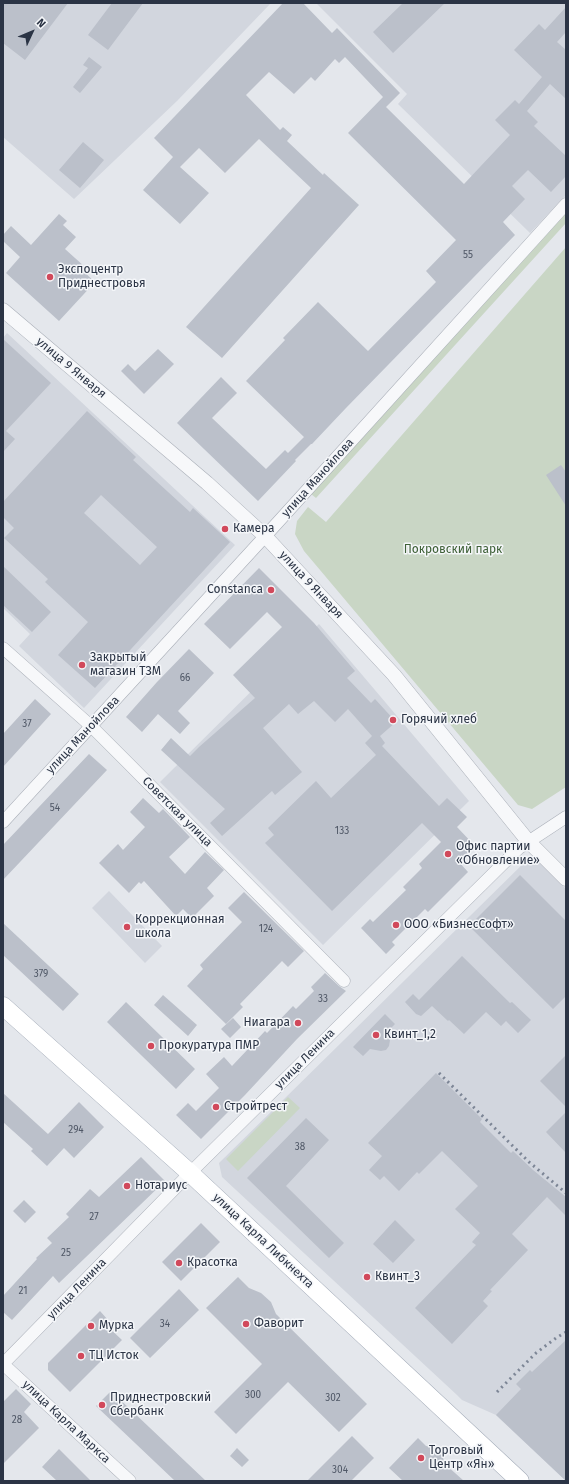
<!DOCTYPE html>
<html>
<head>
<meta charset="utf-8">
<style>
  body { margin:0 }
  #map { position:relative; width:569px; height:1484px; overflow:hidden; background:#e4e7ec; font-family:"Fira Sans",sans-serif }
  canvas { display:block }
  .frame { position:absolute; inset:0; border:4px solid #2b3445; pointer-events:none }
  .north { position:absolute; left:12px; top:12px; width:40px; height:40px; -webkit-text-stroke:3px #f4f6f9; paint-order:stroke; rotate:46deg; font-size:11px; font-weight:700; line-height:16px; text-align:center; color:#2b3445 }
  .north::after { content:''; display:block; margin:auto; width:14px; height:18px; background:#2b3445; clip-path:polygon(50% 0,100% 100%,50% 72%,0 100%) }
</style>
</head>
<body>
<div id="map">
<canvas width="569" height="1484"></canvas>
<div class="frame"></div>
<div class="north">N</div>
</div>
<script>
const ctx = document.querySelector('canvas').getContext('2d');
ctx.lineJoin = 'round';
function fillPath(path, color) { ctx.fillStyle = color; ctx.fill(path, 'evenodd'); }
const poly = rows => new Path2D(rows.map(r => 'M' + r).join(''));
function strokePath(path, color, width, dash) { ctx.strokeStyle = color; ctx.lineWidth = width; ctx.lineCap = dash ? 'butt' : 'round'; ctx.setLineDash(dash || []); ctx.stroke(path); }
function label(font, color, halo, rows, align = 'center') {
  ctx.font = font + ' "Fira Sans",sans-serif'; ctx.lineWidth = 3; ctx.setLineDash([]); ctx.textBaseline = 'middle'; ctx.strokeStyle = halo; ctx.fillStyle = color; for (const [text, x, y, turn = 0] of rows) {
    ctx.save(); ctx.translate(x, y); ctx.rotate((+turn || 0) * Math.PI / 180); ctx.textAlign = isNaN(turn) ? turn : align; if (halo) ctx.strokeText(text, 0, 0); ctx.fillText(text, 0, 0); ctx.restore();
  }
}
fillPath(poly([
  [3,3,271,3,177,101,74,199,3,137],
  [316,3,566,3,566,195,530,233,398,104,407,94],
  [7,333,235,545,84,708,19,646,30,634,3,608,3,338],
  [319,624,469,801,323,945,160,782],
  [532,855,566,889,566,1481,496,1415,462,1400,457,1395,222,1177,219,1163],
  [109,891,162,946,145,963,92,908]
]), '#d2d6de');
fillPath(poly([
  [566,213,566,223,316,498,311,494],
  [566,247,566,787,532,809,518,805,304,551,295,534,297,521,308,507,326,522],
  [288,1097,300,1108,238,1171,226,1159]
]), '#c9d6c5');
fillPath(poly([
  [3,3,68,3,25,60,3,43],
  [112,3,143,3,108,50,88,35],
  [283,3,303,3,332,33,337,28,400,93,386,107,464,184,510,135,495,120,515,100,519,104,542,77,514,50,539,24,545,30,566,7,566,32,557,42,566,50,566,99,550,84,527,111,538,122,534,126,566,156,566,176,551,192,528,170,512,186,525,199,503,222,515,235,346,408,312,444,311,444,295,460,296,461,258,501,177,423,221,377,237,393,212,418,266,469,285,450,288,453,304,437,246,381,285,340,283,338,318,302,368,351,436,282,426,271,456,240,348,133,383,97,345,57,339,63,335,59,315,81,311,77,294,94,269,72,246,95,280,130,283,127,292,135,287,141,323,175,324,173,359,205,222,358,186,327,311,188,259,139,225,173,199,148,180,167,209,193,180,224,143,190,173,157,154,138],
  [403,3,445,3,393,53,373,32],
  [89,57,102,67,80,93,73,87,88,68,83,65],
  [83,142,104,160,80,188,59,170],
  [59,214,67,221,63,225,76,237,65,249,85,267,82,270,95,282,59,321,6,273,20,257,3,241,3,235,11,226,31,245],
  [3,339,51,383,6,431,15,439,3,452],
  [158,349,174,364,144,394,121,371,128,364,135,371],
  [87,411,136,457,133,460,190,512,193,508,230,542,95,688,58,655,88,622,45,582,48,579,4,538,14,528,3,517,3,502],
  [101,495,157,547,140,565,84,513],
  [561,465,566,472,566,506,546,475],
  [3,566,51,612,32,632,3,605],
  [259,568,314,623,355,671,347,678,371,703,375,699,396,722,380,736,385,743,382,746,439,806,447,798,467,817,457,827,475,846,459,862,468,872,428,912,425,909,392,942,395,945,386,954,361,928,370,919,373,922,406,890,403,887,422,868,419,864,441,842,422,823,332,911,265,843,274,835,268,828,316,781,331,798,376,755,365,743,372,736,348,709,335,722,314,701,298,714,289,704,263,728,302,772,275,795,272,791,222,836,210,823,225,809,161,750,171,738,190,756,199,747,255,698,233,675,282,627,267,612,230,649,204,624],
  [189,649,214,673,178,711,190,723,180,734,158,714,142,732,126,717,157,682],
  [35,699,51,714,3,767,3,734],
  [89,754,107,770,3,880,3,845],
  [143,798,159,813,163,809,190,837,169,857,185,874,205,852,224,870,207,888,214,896,192,918,183,909,176,916,144,881,141,884,139,882,129,893,99,863,118,844,123,850,145,827,130,812],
  [520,875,566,921,566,996,553,1009,469,926],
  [244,892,304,951,288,967,282,961,240,1004,243,1007,226,1024,187,986,203,969,200,965,242,922,228,908],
  [3,923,79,994,63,1011,3,955],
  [462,956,510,1003,512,1002,531,1020,518,1033,506,1021,501,1026,486,1012,464,1034,449,1020,448,1021,432,1006,421,1016,416,1014,405,1002,413,994,419,1000],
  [325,973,339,986,346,991,297,1039,245,1095,201,1139,176,1115,188,1103,196,1111,219,1088,206,1074,224,1057,232,1066,265,1031,267,1033,293,1006,296,1009,314,991,311,987],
  [163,995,197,1025,188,1036,154,1005],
  [126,1002,195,1069,176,1089,107,1022],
  [385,1014,395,1024,386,1033,390,1040,389,1046,386,1050,381,1051,370,1049,363,1056,353,1047],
  [233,1018,241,1027,230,1038,221,1029],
  [566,1055,566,1107,540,1081],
  [436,1073,482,1119,480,1122,511,1153,513,1151,533,1170,566,1197,566,1216,547,1197,512,1234,528,1250,490,1290,492,1291,483,1301,488,1306,452,1344,415,1308,476,1245,472,1242,480,1233,455,1209,478,1186,442,1151,419,1174,417,1172,399,1191,384,1176,380,1180,369,1170,382,1156,368,1143],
  [3,1093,48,1134,79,1102,104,1127,74,1158,64,1148,47,1166,31,1151,33,1149,3,1122],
  [566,1112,566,1153,546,1132],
  [306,1118,329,1140,286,1186,344,1243,329,1258,247,1178],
  [141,1157,165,1181,59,1283,53,1276,12,1320,3,1312,3,1296,37,1259,36,1258,52,1243,47,1238,69,1217,66,1214,90,1189,99,1197],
  [24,1200,36,1212,25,1223,13,1211],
  [395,1220,415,1240,393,1263,373,1244],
  [201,1223,220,1242,181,1281,162,1262],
  [238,1277,249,1288,261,1293,271,1302,276,1314,367,1404,339,1432,288,1382,236,1434,214,1412,262,1364,206,1308],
  [179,1289,199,1310,150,1358,130,1338],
  [100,1311,108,1320,104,1323,122,1340,70,1392,48,1370,48,1363],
  [566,1340,566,1481,496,1415,521,1389,516,1384,530,1370,532,1372],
  [16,1389,31,1404,24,1412,39,1428,3,1464,3,1402],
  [111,1391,206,1481,175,1481,96,1406],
  [352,1436,374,1458,351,1481,307,1481],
  [418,1438,426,1446,433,1447,440,1452,446,1465,464,1481,403,1481,389,1468],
  [237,1448,249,1460,242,1467,230,1456],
  [59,1449,91,1481,57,1481,42,1467]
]), '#bbc0ca');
const minor = poly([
  [3,648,91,726,127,762,344,981],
  [3,822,279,521,566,204],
  [3,1364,190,1173,519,848,566,817],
  [3,1364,130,1481]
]);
const tertiary = poly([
  [3,310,207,483,265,536,394,675,528,841,566,879]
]);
const primary = poly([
  [3,1006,190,1173,520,1481]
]);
strokePath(minor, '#a9aeb7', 13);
strokePath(tertiary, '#a9aeb7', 15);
strokePath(primary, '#a3abb8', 19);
strokePath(minor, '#f7f8fa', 12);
strokePath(tertiary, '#f7f8fa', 14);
strokePath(primary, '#fff', 18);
strokePath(poly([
  [439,1073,529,1162,566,1193],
  [497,1392,536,1353,556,1338,566,1332]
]), '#7d8696', 3, [2, 4]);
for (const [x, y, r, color] of [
  [50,277,4,"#d1495b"],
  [225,529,4,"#d1495b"],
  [271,590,4,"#d1495b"],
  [82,665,4,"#d1495b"],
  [393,720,4,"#d1495b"],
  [448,854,4,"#d1495b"],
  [396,925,4,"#d1495b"],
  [127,927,4,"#d1495b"],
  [298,1023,4,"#d1495b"],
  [376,1035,4,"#d1495b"],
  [151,1046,4,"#d1495b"],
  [216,1107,4,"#d1495b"],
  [127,1186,4,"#d1495b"],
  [179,1263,4,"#d1495b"],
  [367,1277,4,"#d1495b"],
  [246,1324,4,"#d1495b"],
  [91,1326,4,"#d1495b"],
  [81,1356,4,"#d1495b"],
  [102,1405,4,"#d1495b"],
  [421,1458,4,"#d1495b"]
]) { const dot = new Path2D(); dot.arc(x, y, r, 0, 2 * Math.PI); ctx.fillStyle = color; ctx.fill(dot); strokePath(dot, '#f4f6f9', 1.5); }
label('10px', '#4f5766', null, [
  ["55",468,255],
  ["66",185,678],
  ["37",27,724],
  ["54",55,808],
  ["133",342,831],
  ["124",266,929],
  ["379",41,974],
  ["33",323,999],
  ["294",76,1130],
  ["38",300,1147],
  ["27",94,1217],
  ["25",66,1253],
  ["21",23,1291],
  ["34",165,1324],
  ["300",253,1395],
  ["302",333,1398],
  ["28",17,1420],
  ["304",340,1470]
]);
label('12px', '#2b3445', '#f4f6f9', [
  ["Экспоцентр",58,270],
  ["Приднестровья",58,284],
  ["Камера",233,529],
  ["Constanca",263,590,"right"],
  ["Закрытый",90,658],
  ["магазин ТЗМ",90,672],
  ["Горячий хлеб",401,720],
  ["Офис партии",456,847],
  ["«Обновление»",456,861],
  ["Коррекционная",135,920],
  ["школа",135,934],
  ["ООО «БизнесСофт»",404,925],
  ["Ниагара",290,1023,"right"],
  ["Квинт_1,2",384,1035],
  ["Прокуратура ПМР",159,1046],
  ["Стройтрест",224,1107],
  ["Нотариус",135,1186],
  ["Красотка",187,1263],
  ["Квинт_3",375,1277],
  ["Фаворит",254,1324],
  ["Мурка",99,1326],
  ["ТЦ Исток",89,1356],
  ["Приднестровский",110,1398],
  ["Сбербанк",110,1412],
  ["Торговый",429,1451],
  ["Центр «Ян»",429,1465]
], 'left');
label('12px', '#2b3445', '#f4f6f9', [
  ["улица 9 Января",71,368,40],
  ["улица Манойлова",318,478,-48],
  ["улица 9 Января",311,585,47],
  ["улица Манойлова",83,735,-47],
  ["Советская улица",177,812,45],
  ["улица Ленина",305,1059,-45],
  ["улица Карла Либкнехта",263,1241,43],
  ["улица Ленина",77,1289,-46],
  ["улица Карла Маркса",66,1422,43]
]);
label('12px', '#3f6138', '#f4f6f9', [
  ["Покровский парк",453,550]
]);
</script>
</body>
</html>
